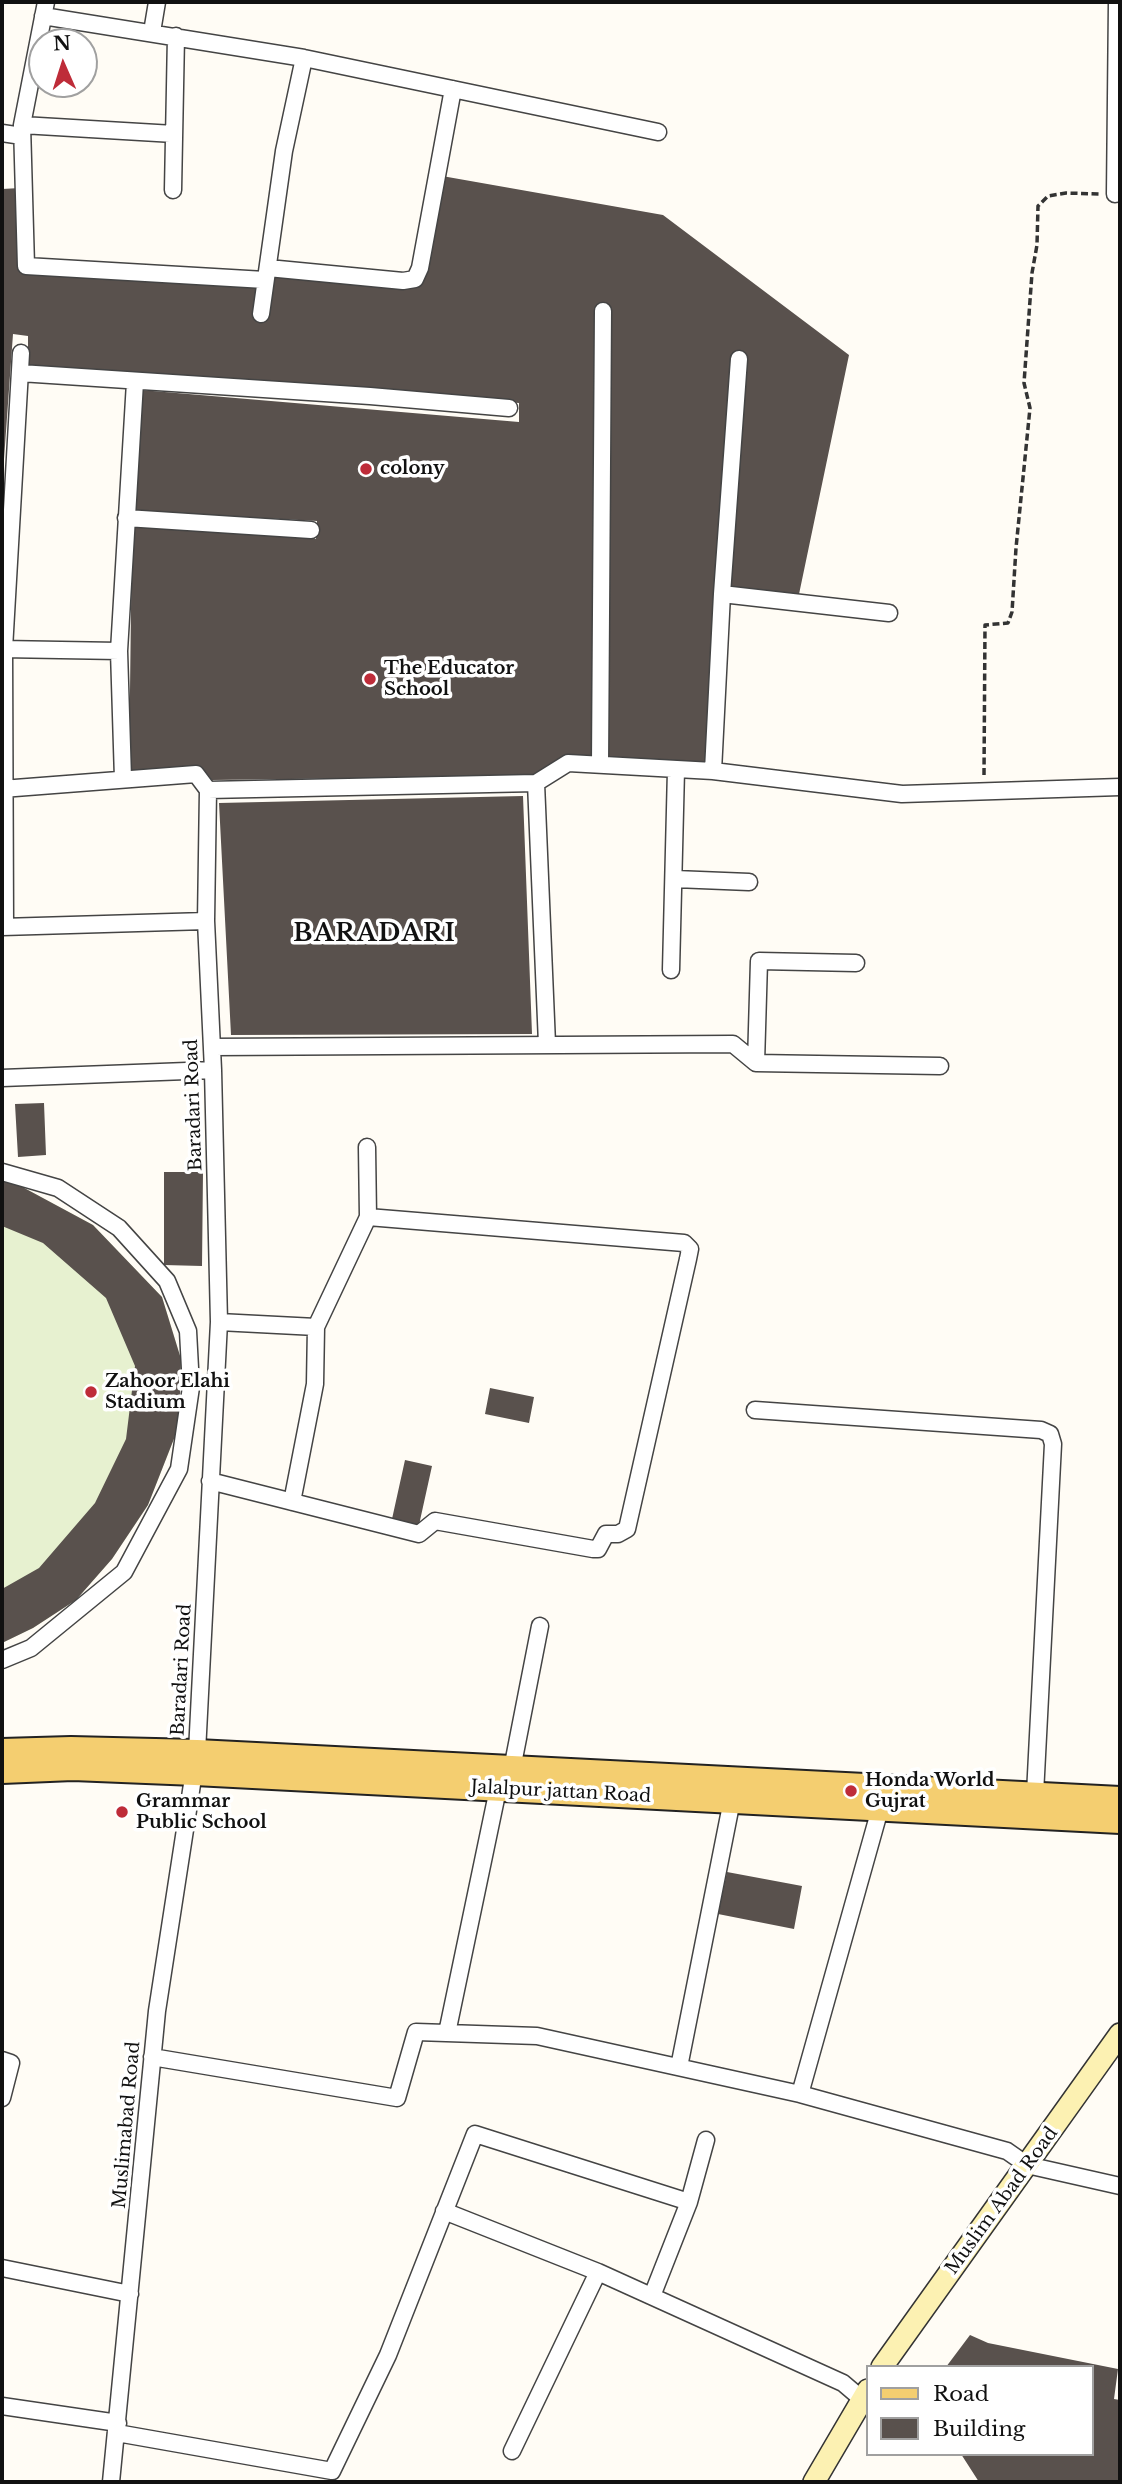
<!DOCTYPE html>
<html>
<head>
<meta charset="utf-8">
<style>
  body { margin:0 }
  #map { position:relative; width:1122px; height:2484px; overflow:hidden; background:#fffcf5; font-family:"Libre Baskerville",serif }
  canvas { display:block }
  .frame { position:absolute; inset:0; border:4px solid #111; pointer-events:none }
  .legend { position:absolute; left:866px; top:2365px; width:228px; height:91px; box-sizing:border-box; background:#fff; border:2px solid #a0a0a0; margin:0; padding:9px 12px; list-style:none; font-size:21px; color:#111 }
  .legend li { display:flex; align-items:center; gap:14px; height:35px }
  .legend b { width:35px; border:2px solid #a0a0a0 }
  .north { position:absolute; left:28px; top:28px; width:70px; height:70px; box-sizing:border-box; background:#fff; border:2px solid #a0a0a0; border-radius:50%; rotate:357deg; font-size:19px; font-weight:700; line-height:28px; text-align:center; color:#111 }
  .north::after { content:''; display:block; margin:auto; width:24px; height:32px; background:#be2c39; clip-path:polygon(50% 0,100% 100%,50% 72%,0 100%) }
</style>
</head>
<body>
<div id="map">
<canvas width="1122" height="2484"></canvas>
<div class="frame"></div>
<ul class="legend">
<li><b style="height:9px;background:#f4ce70"></b>Road</li>
<li><b style="height:19px;background:#59514d"></b>Building</li>
</ul>
<div class="north">N</div>
</div>
<script>
const ctx = document.querySelector('canvas').getContext('2d');
ctx.lineJoin = 'round';
function fillPath(path, color) { ctx.fillStyle = color; ctx.fill(path, 'evenodd'); }
const poly = rows => new Path2D(rows.map(r => 'M' + r).join(''));
function strokePath(path, color, width, dash) { ctx.strokeStyle = color; ctx.lineWidth = width; ctx.lineCap = dash ? 'butt' : 'round'; ctx.setLineDash(dash || []); ctx.stroke(path); }
function label(font, color, halo, rows, align = 'center') {
  ctx.font = font + ' "Libre Baskerville",serif'; ctx.lineWidth = 7; ctx.setLineDash([]); ctx.textBaseline = 'middle'; ctx.strokeStyle = halo; ctx.fillStyle = color; for (const [text, x, y, turn = 0] of rows) {
    ctx.save(); ctx.translate(x, y); ctx.rotate((+turn || 0) * Math.PI / 180); ctx.textAlign = isNaN(turn) ? turn : align; if (halo) ctx.strokeText(text, 0, 0); ctx.fillText(text, 0, 0); ctx.restore();
  }
}
fillPath(poly([
  [2,1176,93,1225,162,1297,181,1359,179,1426,148,1505,112,1559,76,1600,33,1628,2,1643]
]), '#e7f1d0');
fillPath(poly([
  [442,176,663,215,849,355,798,599,726,592,709,767,604,759,609,305,598,304,592,757,561,759,530,776,212,780,200,766,129,772,132,527,316,539,317,521,135,511,141,390,519,422,519,403,28,366,28,336,13,334,4,459,2,459,2,189,20,188,20,270,260,284,271,272,418,281],
  [523,796,532,1034,231,1035,219,803],
  [44,1103,46,1155,18,1157,15,1104],
  [164,1172,203,1172,202,1266,164,1265],
  [2,1176,93,1225,162,1297,181,1359,179,1426,148,1505,112,1559,76,1600,33,1628,2,1643,2,1589,39,1568,95,1503,126,1439,135,1366,106,1298,43,1243,2,1226],
  [490,1388,534,1397,529,1423,485,1414],
  [405,1460,432,1466,419,1525,392,1519],
  [727,1872,802,1886,794,1929,718,1914],
  [970,2335,988,2343,1118,2369,1114,2399,1120,2400,1120,2482,979,2482,961,2454,1092,2454,1092,2367,946,2367]
]), '#59514d');
const street = poly([
  [46,2,22,125,26,266,265,280],
  [43,16,304,58,658,132],
  [152,32,157,2],
  [22,125,174,134],
  [2,133,22,136],
  [173,190,176,36],
  [1115,194,1117,2],
  [268,268,403,281,415,279,420,268,453,89],
  [261,314,284,151,304,58],
  [20,373,370,396,509,408],
  [126,518,311,530],
  [722,594,889,613],
  [2,649,119,651],
  [600,764,603,311],
  [713,771,722,594,739,359],
  [123,779,119,651,135,382],
  [536,783,547,1044],
  [2,789,196,774,208,790,206,921,213,1070,219,1322,197,1752,157,2011,111,2482],
  [208,790,536,783,568,763,713,771,902,794,1120,787],
  [675,879,749,882],
  [5,926,4,649,21,353],
  [2,927,206,921],
  [671,970,676,770],
  [212,1047,733,1044,756,1063,940,1066],
  [756,1063,759,961,856,963],
  [2,1078,213,1070],
  [2,1172,58,1188,119,1228,167,1281,188,1331,191,1387,179,1469,124,1572,31,1648,2,1660],
  [219,1322,316,1327,368,1217,367,1147],
  [755,1410,1041,1430,1050,1434,1053,1444,1035,1794],
  [210,1481,419,1534,435,1521,593,1549,598,1549,606,1534,618,1534,627,1529,688,1259,690,1249,684,1243,368,1217],
  [292,1502,315,1384,316,1327],
  [512,1769,540,1626],
  [447,2033,498,1789],
  [152,2057,397,2098,416,2032,537,2036,800,2094,1007,2151,1027,2165,1120,2186],
  [2,2060,11,2063,2,2098],
  [679,2067,732,1800],
  [800,2094,880,1809],
  [689,2202,706,2140],
  [444,2211,598,2272,843,2383,863,2400],
  [2,2268,130,2294],
  [2,2406,118,2423],
  [117,2433,332,2471,388,2355,475,2134,689,2202,652,2296],
  [512,2451,598,2272]
]);
const secondary = poly([
  [882,2367,1120,2034],
  [814,2482,868,2390]
]);
const primary = poly([
  [2,1751,71,1749,197,1752,1120,1799],
  [2,1771,73,1768,195,1773,1120,1821]
]);
strokePath(street, '#444', 19);
strokePath(secondary, '#333', 24);
strokePath(primary, '#222', 28);
strokePath(poly([
  [984,775,985,625,1008,623,1012,612,1016,548,1030,408,1024,383,1032,273,1037,245,1038,206,1048,196,1066,193,1100,194]
]), '#333', 3.5, [7, 3.5]);
strokePath(street, '#fff', 16);
strokePath(secondary, '#fcf1b2', 21);
strokePath(primary, '#f4ce70', 24);
for (const [x, y, r, color] of [
  [366,469,7,"#be2c39"],
  [370,679,7,"#be2c39"],
  [91,1392,7,"#be2c39"],
  [851,1791,7,"#be2c39"],
  [122,1812,7,"#be2c39"]
]) { const dot = new Path2D(); dot.arc(x, y, r, 0, 2 * Math.PI); ctx.fillStyle = color; ctx.fill(dot); strokePath(dot, '#fff', 2.5); }
label('bold 18px', '#111', '#fff', [
  ["colony",380,469],
  ["The Educator",384,669],
  ["School",384,690],
  ["Zahoor Elahi",105,1382],
  ["Stadium",105,1403],
  ["Honda World",865,1781],
  ["Gujrat",865,1802],
  ["Grammar",136,1802],
  ["Public School",136,1823]
], 'left');
label('18px', '#111', '#fff', [
  ["Baradari Road",194,1105,-92],
  ["Baradari Road",182,1670,-87],
  ["Jalalpur jattan Road",561,1792,3],
  ["Muslimabad Road",127,2125,-85],
  ["Muslim Abad Road",1002,2201,-54]
]);
ctx.letterSpacing = '2px';
label('bold 24px', '#111', '#fff', [
  ["BARADARI",375,934]
]);
ctx.letterSpacing = '0px';
</script>
</body>
</html>
